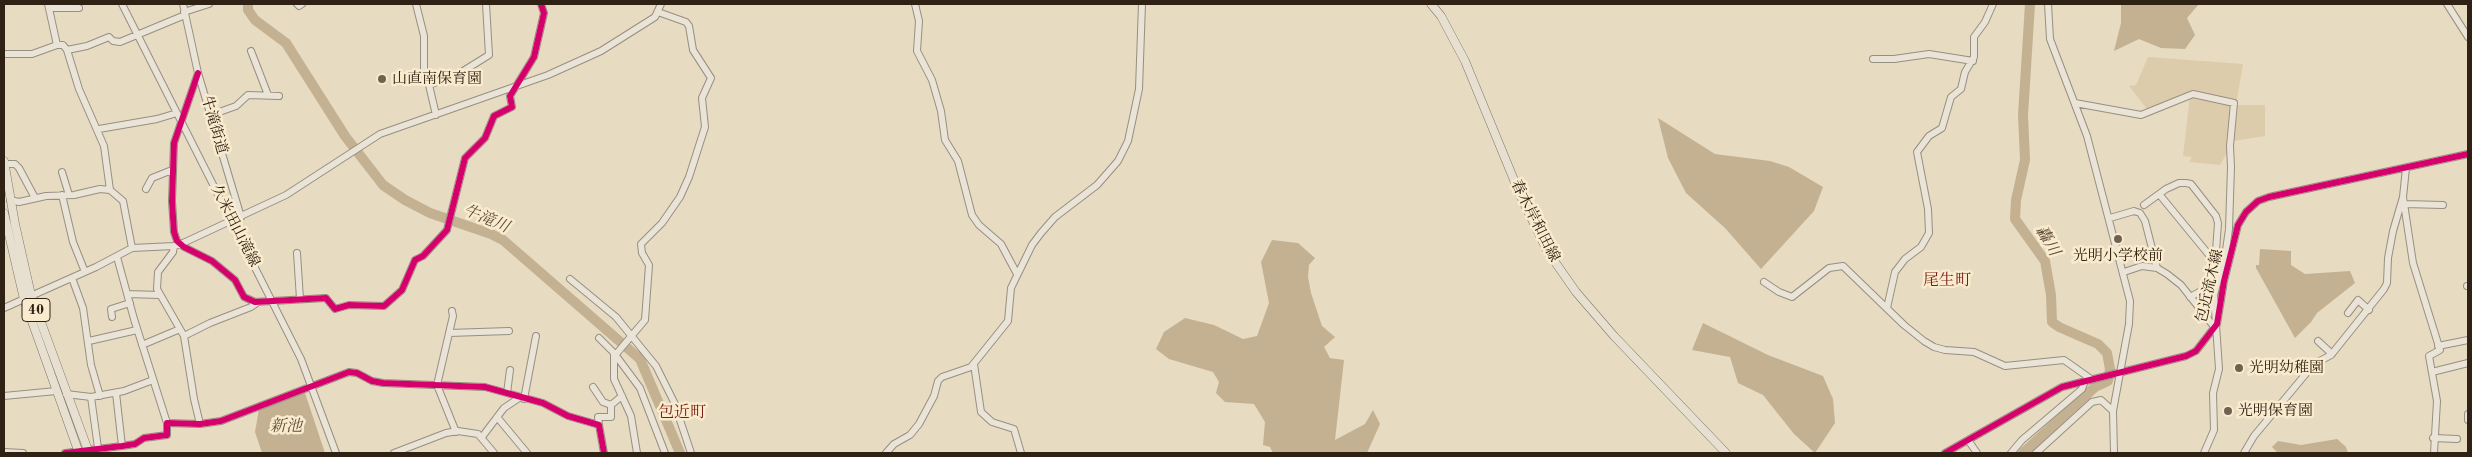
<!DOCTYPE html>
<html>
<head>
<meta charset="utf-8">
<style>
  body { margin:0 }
  #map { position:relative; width:2472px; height:457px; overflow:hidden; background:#e7dbc2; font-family:"Old Standard TT",serif }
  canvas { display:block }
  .frame { position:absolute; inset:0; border:5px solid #302115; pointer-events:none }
</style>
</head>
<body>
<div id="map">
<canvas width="2472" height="457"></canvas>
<div class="frame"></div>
</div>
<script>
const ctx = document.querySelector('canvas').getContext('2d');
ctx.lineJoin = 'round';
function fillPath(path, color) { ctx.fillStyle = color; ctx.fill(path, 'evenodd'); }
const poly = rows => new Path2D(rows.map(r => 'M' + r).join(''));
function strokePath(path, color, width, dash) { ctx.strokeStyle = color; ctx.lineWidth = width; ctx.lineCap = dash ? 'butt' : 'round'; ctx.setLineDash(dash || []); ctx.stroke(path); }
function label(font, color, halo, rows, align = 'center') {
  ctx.font = font + ' "Old Standard TT","Noto Serif JP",serif'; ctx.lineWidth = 5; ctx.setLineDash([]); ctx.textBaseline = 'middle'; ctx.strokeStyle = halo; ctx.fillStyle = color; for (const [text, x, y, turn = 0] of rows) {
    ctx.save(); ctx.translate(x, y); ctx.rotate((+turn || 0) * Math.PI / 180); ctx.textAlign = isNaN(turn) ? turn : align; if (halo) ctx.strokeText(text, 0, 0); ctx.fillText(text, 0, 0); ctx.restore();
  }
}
fillPath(poly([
  [2148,57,2243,64,2236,105,2265,105,2265,136,2234,141,2220,165,2189,162,2192,157,2183,156,2190,96,2147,109,2129,86,2136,85]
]), '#ddccab');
fillPath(poly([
  [2121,4,2199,4,2187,18,2195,35,2185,49,2161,48,2139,39,2114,51,2121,23],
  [1658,118,1715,154,1770,161,1789,167,1823,187,1814,211,1761,269,1725,228,1686,193,1668,158],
  [1272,240,1298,243,1315,258,1309,265,1308,277,1311,293,1322,326,1335,337,1324,347,1330,358,1344,360,1335,440,1365,424,1373,410,1380,424,1367,453,1273,453,1270,447,1263,445,1265,422,1254,404,1225,402,1216,393,1219,382,1213,372,1169,359,1156,349,1164,332,1185,318,1214,325,1243,339,1257,336,1269,303,1261,262],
  [2260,249,2291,251,2291,265,2305,274,2350,271,2355,283,2317,313,2311,322,2295,338,2256,268,2256,265,2259,265],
  [1703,323,1768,355,1823,376,1833,399,1835,423,1815,453,1794,434,1763,395,1738,383,1730,357,1692,350],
  [302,392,305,393,325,453,262,453,255,432,259,409],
  [2337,439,2346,447,2348,453,2278,453,2272,447,2278,441,2301,445]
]), '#c3b192');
strokePath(poly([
  [248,4,248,10,255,20,286,43,345,136,383,185,405,200,430,213,491,234,503,240,640,359,680,453],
  [2023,453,2095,387,2108,381,2110,369,2107,353,2098,344,2059,327,2052,322,2051,295,2045,261,2015,219,2016,200,2025,160,2023,115,2030,4]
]), '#c3b192', 10);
const minor = poly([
  [48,4,57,45],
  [122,4,301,359,336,453],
  [183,4,198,73,241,217],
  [297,4,299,6,302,4],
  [416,4,424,36,424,73,429,85],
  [915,4,919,21,917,51,932,80,941,111,945,140,958,161,972,215,979,225,1001,244,1017,274],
  [2048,4,2050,39,2087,136,2130,301,2129,324,2113,411,2114,453],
  [2447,4,2468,37],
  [49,8,79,8],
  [184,12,209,4],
  [67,50,87,46,109,37,113,41,120,42,185,15],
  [251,51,268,95],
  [4,54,32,54,57,45,63,45,67,50,79,89,104,146,110,190,123,201,132,248],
  [1873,59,1894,59,1929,54,1973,61],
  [198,73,174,143,172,201,174,232,177,241,184,247,212,261,235,280,244,297,255,302,326,298,335,309,349,305,384,306,402,290,415,260,423,256,447,230,465,158,485,138,494,116,512,107,510,96,534,57,544,13,541,4],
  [2075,103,2141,115,2193,94,2234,103,2230,146,2231,167,2229,229,2226,250,2214,295,2219,369,2213,393,2214,430,2204,453],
  [211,115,236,106,248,95,279,96],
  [436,115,429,85,460,73,489,55,486,4],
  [99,129,157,119,177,113],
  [4,164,15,164,19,168,35,198],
  [2406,168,2403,197,2413,263,2440,350,2429,356,2437,401,2434,453],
  [62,172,69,195],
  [146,189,152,178,172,170],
  [2159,194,2214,261],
  [62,195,73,242,85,272],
  [10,200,19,202,46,196,74,195,100,189,110,190],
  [2404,204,2443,205],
  [2144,205,2166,189,2179,183,2186,183,2191,184,2216,216,2218,223,2216,251,2209,281,2203,290,2190,297],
  [2110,218,2134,211,2140,213,2145,221,2157,268],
  [174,246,173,252,158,272,157,289,184,336,194,399,200,424],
  [297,253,300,299],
  [117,257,134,319,167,423],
  [2124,272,2142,266,2157,268,2167,274,2181,285,2215,328],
  [72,278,83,308,91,365,100,396],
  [570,279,616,317,656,366,674,402,691,453],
  [1764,282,1779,292,1792,297,1829,268,1843,266,1904,325,1924,341,1934,347,1945,350,1974,352,2005,366,2064,360,2091,379],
  [2467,286,2468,286],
  [128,294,159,295],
  [4,308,96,267,132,248,174,246,181,244,286,195,380,134,548,75,601,51,655,17,661,4],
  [1887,308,1895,272,1905,259,1921,247,1929,233,1928,209,1917,152,1929,136,1942,128,1951,97,1961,89,1965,72,1974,57,1974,37,1985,22,1993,4],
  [452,311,453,316,437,385,456,432],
  [2348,313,2358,300,2369,310],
  [112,317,111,309,130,303],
  [449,333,509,331],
  [184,336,210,323,251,307,258,302],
  [599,338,614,353,640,388,665,453],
  [89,341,137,330],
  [2318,341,2332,354],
  [142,345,180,329],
  [2438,346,2468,340],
  [974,364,981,412,992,422,1014,429,1021,453],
  [2432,372,2468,363],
  [593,387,603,402,611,405],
  [116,393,122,446],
  [507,393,510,370],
  [66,394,91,397,124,391,153,380],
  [4,396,56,391],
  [91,397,98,448],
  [524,399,536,336],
  [2468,414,2468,420],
  [497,417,527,453],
  [599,425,598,417,611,417,611,405,622,396],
  [482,437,504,408,519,398],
  [2433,438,2457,439],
  [1968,440,1977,453],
  [4,452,23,453],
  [65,453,122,446,135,444,144,438,167,435,167,423,200,424,221,421,349,372,357,373,372,381,383,383,485,387,543,403,568,416,599,425,604,453],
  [394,453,446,433,458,431,478,434,494,453],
  [637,453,631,416,614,379,614,353,617,353,645,320,649,265,642,253,641,244,662,223,680,197,689,177,705,127,702,98,711,78,693,50,689,26,686,22,658,12],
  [886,453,894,444,910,435,919,424,934,396,938,381,942,377,971,367,1008,321,1011,288,1032,245,1041,233,1055,217,1097,185,1118,161,1128,141,1139,89,1142,4],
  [1945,453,2062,387,2186,356,2196,351,2217,324,2224,281,2238,225,2246,212,2258,201,2269,197,2468,154],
  [2011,453,2022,440,2082,389,2085,381],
  [2036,453,2092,402,2101,400,2113,411],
  [2244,453,2254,436,2314,364,2331,355,2384,289,2387,283,2388,258,2393,231,2403,197]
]);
const major = poly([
  [1431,4,1441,16,1465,61,1521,197,1548,252,1576,292,1614,336,1726,453],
  [4,161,15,224,31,295,89,453],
  [4,213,24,299,79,453]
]);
strokePath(minor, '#978f7f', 8);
strokePath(major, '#7d7568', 9);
strokePath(minor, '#eae4d8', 6);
strokePath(major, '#e7e0d1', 8);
strokePath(poly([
  [198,73,174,143,172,201,174,232,177,241,184,247,212,261,235,280,244,297,255,302,326,298,335,309,349,305,384,306,402,290,415,260,423,256,447,230,465,158,485,138,494,116,512,107,510,96,534,57,544,13,541,4],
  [65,453,122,446,135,444,144,438,167,435,167,423,200,424,221,421,349,372,357,373,372,381,383,383,485,387,543,403,568,416,599,425,604,453],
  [1945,453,2062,387,2186,356,2196,351,2217,324,2224,281,2238,225,2246,212,2258,201,2269,197,2468,154]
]), '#d6006c', 6);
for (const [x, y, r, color] of [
  [382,79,5,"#706252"],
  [2118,239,5,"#706252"],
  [2239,368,5,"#706252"],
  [2228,411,5,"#706252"]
]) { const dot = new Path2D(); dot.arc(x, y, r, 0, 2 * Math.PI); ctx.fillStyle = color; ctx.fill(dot); strokePath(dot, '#f9ebce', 2); }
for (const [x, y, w] of [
  [36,310,28]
]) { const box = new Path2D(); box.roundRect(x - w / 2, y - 11.5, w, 23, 4); ctx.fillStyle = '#f9ebce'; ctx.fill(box); strokePath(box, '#302115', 1); }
label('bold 14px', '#302115', null, [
  ["40",36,310]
]);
label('15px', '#302115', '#f9ebce', [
  ["山直南保育園",392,79],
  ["光明小学校前",2118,256,"center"],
  ["光明幼稚園",2249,368],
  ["光明保育園",2238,411]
], 'left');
label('15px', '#302115', '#f9ebce', [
  ["牛滝街道",214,125,74],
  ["春木岸和田線",1535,221,63],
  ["久米田山滝線",235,226,63],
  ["包近流木線",2210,286,-77]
]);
label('italic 16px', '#5e4d39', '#f9ebce', [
  ["牛滝川",486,219,23],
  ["轟川",2047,241,59],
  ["新池",286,427]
]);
label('16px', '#7a1f14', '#f9ebce', [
  ["尾生町",1947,281],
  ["包近町",682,413]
]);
</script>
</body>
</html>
